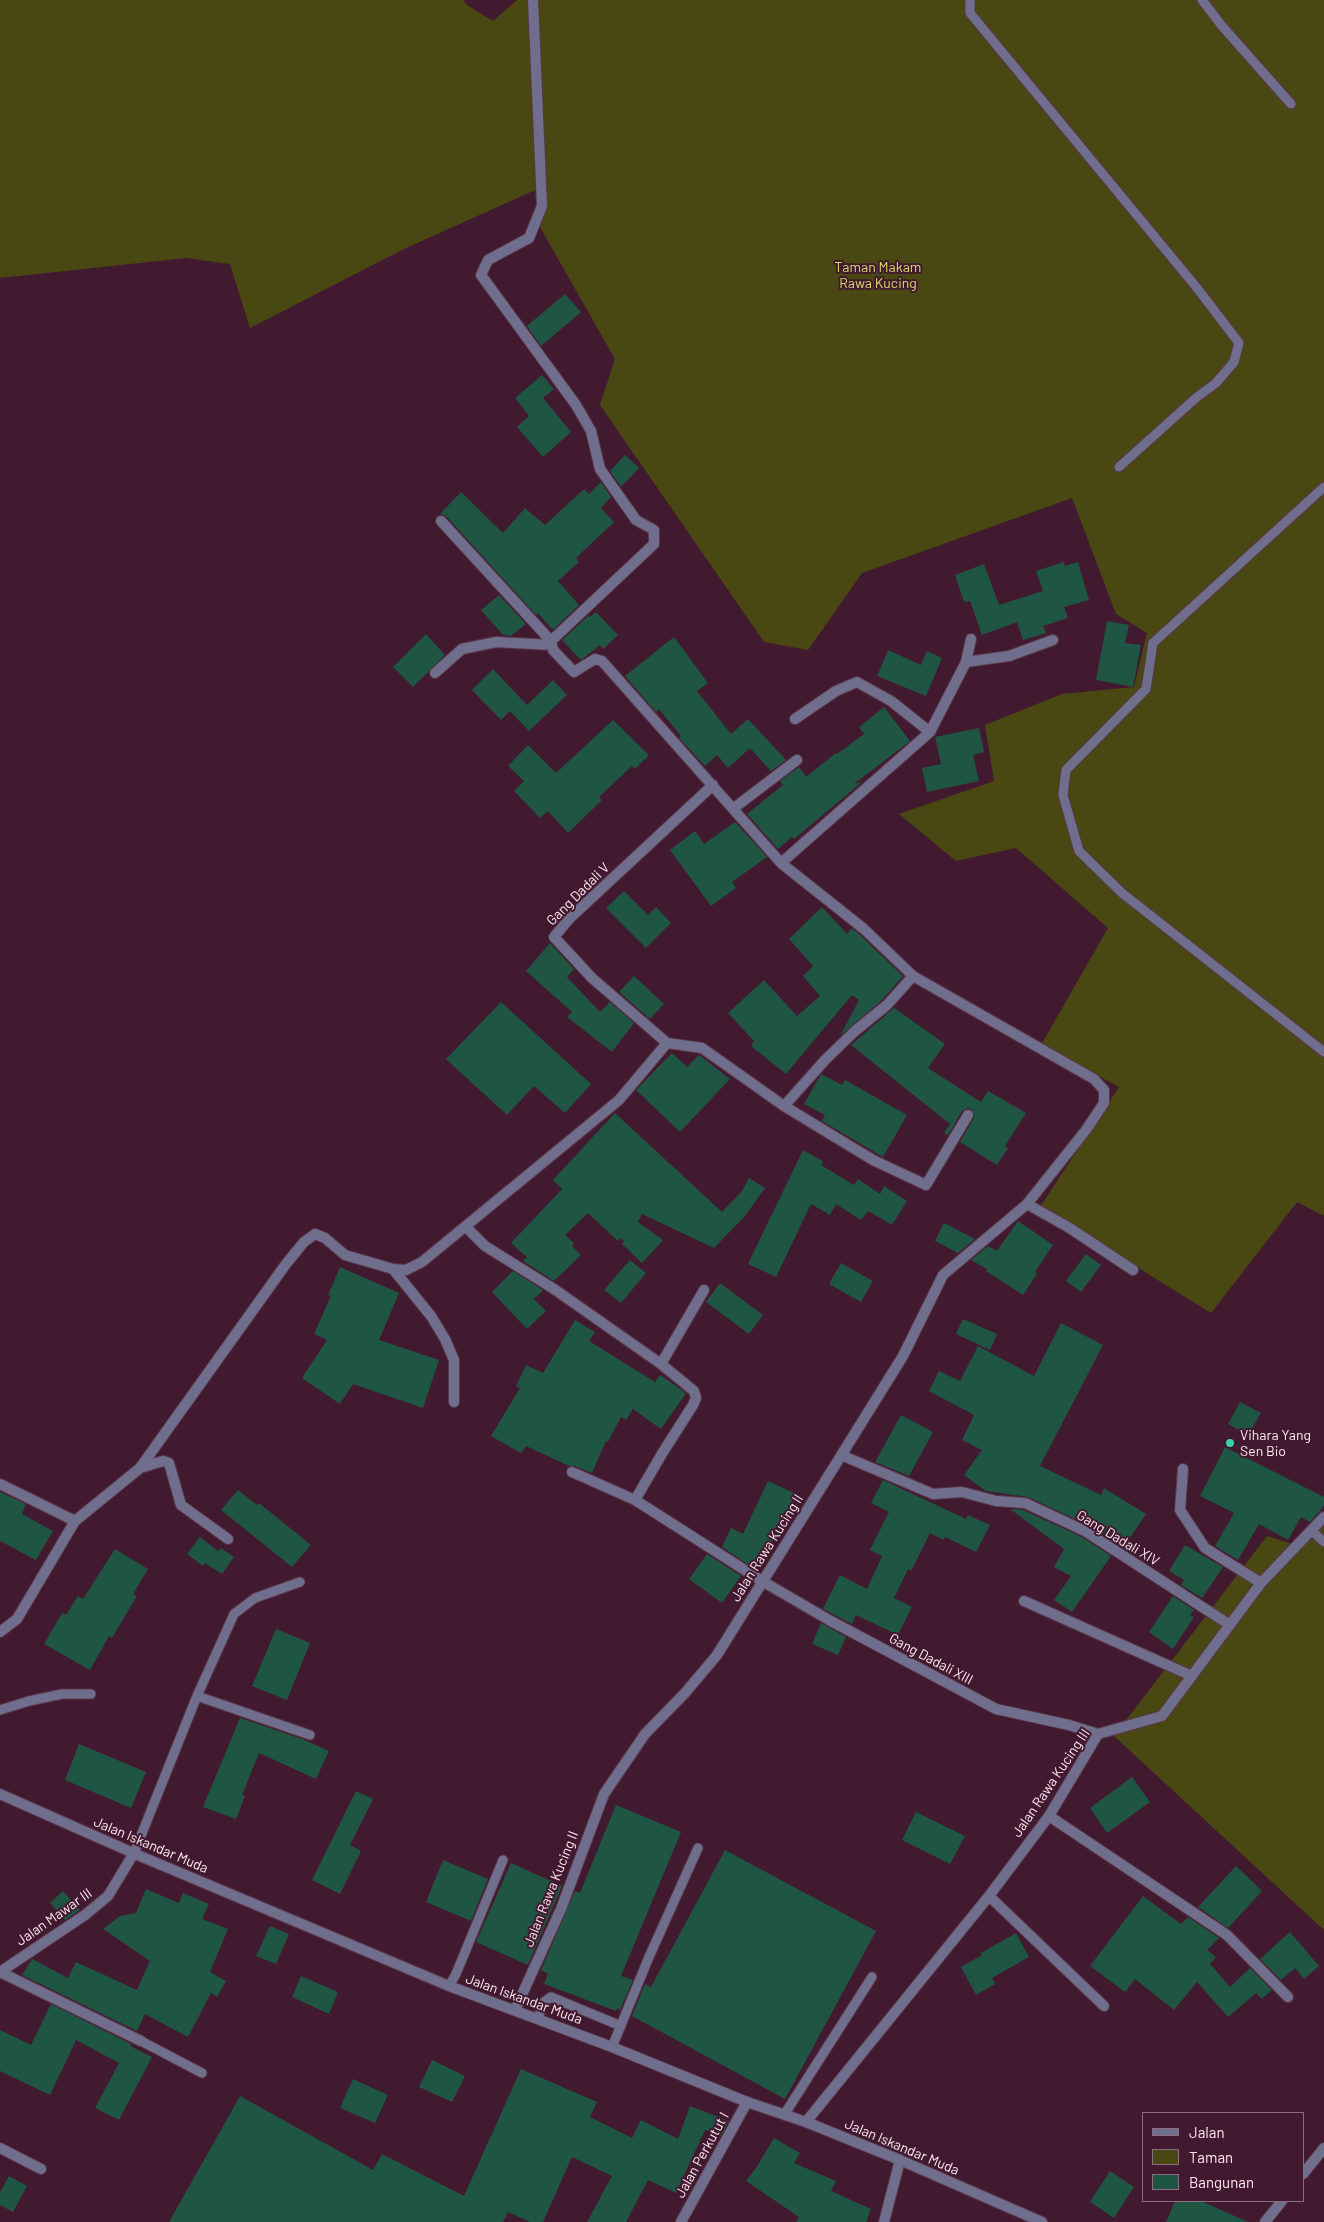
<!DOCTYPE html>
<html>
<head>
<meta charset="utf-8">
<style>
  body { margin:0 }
  #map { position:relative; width:1324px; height:2222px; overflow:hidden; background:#421a30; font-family:Barlow,sans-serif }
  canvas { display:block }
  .legend { position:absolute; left:1142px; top:2112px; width:162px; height:90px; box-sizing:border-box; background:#421a30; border:1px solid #8d6c7e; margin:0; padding:6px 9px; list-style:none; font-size:15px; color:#fee8f2 }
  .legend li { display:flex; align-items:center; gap:10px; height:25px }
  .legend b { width:25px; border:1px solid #8d6c7e }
</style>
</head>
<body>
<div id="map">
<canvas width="1324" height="2222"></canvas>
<ul class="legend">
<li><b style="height:6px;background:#706e8d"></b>Jalan</li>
<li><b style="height:14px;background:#494812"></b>Taman</li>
<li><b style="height:14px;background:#1f5543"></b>Bangunan</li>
</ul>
</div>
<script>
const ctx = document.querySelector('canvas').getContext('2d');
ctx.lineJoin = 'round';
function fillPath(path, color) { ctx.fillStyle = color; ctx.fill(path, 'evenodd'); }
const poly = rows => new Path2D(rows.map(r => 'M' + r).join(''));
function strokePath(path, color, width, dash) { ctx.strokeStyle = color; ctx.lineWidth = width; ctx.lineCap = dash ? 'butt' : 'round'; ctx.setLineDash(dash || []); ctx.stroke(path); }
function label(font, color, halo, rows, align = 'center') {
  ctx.font = font + ' Barlow,sans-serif'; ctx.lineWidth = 4; ctx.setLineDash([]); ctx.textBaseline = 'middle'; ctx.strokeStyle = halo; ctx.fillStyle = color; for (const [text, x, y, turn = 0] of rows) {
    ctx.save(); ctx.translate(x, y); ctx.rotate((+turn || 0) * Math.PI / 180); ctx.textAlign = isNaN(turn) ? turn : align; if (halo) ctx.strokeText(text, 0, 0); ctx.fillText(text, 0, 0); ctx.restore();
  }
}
fillPath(poly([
  [0,0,463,0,467,5,493,21,517,0,1324,0,1324,1216,1297,1202,1211,1313,1040,1207,1119,1087,1041,1045,1108,928,1016,848,956,861,899,814,994,781,985,725,1062,694,1134,687,1147,633,1116,614,1072,498,862,573,808,650,764,642,600,405,615,359,536,220,542,187,406,248,250,328,230,264,186,258,0,278],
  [1324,1524,1324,1930,1114,1736,1267,1536,1299,1546]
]), '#494812');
fillPath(poly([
  [565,294,581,312,541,346,527,326],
  [542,375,554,389,543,398,571,432,543,457,517,427,529,416,515,398],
  [625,455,639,468,621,487,610,471],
  [601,482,611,497,601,508,614,522,576,558,579,562,558,581,579,605,553,630,538,613,536,615,446,516,440,514,461,492,503,533,525,508,545,525,584,489,589,494],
  [1064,562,1065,566,1078,562,1089,600,1064,607,1068,618,1043,626,1046,633,1023,640,1017,622,982,635,970,601,964,602,955,575,984,564,999,605,1043,591,1036,571],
  [499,595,526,624,511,636,503,635,481,610],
  [596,612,618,635,603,649,600,645,581,660,562,640,589,615,590,617],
  [1107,621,1129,625,1125,643,1141,645,1133,687,1096,680],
  [426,634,445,655,413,687,393,667],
  [674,637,708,683,697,691,731,734,748,719,786,760,771,771,750,748,728,768,717,755,705,766,679,738,681,736,659,709,656,712,625,676],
  [888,650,921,665,927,651,942,658,926,696,877,676],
  [493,669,527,705,553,680,567,695,529,731,510,711,501,720,472,690],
  [884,707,910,741,854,784,862,782,794,839,792,837,778,849,747,814,783,785,780,781,799,767,806,777,836,753,837,754,864,734,859,727],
  [613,720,649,755,635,769,632,766,599,797,602,800,568,833,548,811,540,818,514,791,524,781,508,766,528,745,556,773],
  [979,728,984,752,973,755,979,781,927,792,922,768,941,764,935,737],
  [735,822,767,857,732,882,736,888,711,906,670,850,695,831,704,844],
  [624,891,648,915,656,907,671,923,646,948,606,908],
  [822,907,847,934,852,928,859,934,903,976,882,1000,840,1036,859,1000,852,995,786,1074,751,1046,754,1041,728,1013,764,980,797,1016,820,996,803,976,813,966,789,939],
  [550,943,574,969,567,977,600,1012,610,1002,634,1023,612,1052,567,1017,572,1012,526,971],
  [634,976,664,1004,650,1019,619,992],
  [501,1002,591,1084,565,1113,534,1086,507,1115,446,1059],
  [894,1008,945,1044,928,1068,981,1102,988,1091,1026,1113,1005,1146,1008,1148,997,1165,960,1142,974,1118,972,1109,968,1108,962,1111,948,1135,944,1133,950,1124,851,1045],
  [672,1053,687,1067,699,1055,730,1079,680,1132,636,1090],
  [821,1074,842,1085,845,1080,907,1115,883,1157,822,1121,825,1115,804,1104],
  [615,1113,722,1212,742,1191,749,1178,765,1188,745,1216,714,1248,642,1214,638,1222,663,1240,642,1263,622,1244,624,1241,621,1238,618,1241,588,1213,565,1235,574,1243,572,1246,581,1255,554,1281,523,1261,527,1257,511,1243,562,1189,553,1180],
  [803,1150,823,1161,821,1165,854,1185,858,1179,880,1194,884,1186,907,1201,892,1225,868,1211,861,1220,836,1204,830,1215,811,1204,776,1277,748,1264],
  [1018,1221,1053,1245,1035,1272,1037,1274,1023,1295,986,1271,987,1269,971,1260,988,1246,997,1251],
  [944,1223,975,1239,958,1253,935,1241],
  [1086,1254,1101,1265,1081,1292,1066,1281],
  [630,1260,646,1273,621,1303,604,1290],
  [841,1263,873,1281,861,1302,829,1284],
  [340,1267,399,1293,379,1340,439,1360,423,1408,353,1384,340,1404,302,1378,327,1340,314,1334,331,1296,328,1295],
  [513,1271,543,1290,534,1299,546,1311,527,1329,492,1292],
  [720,1283,763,1315,749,1334,706,1302],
  [963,1319,997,1334,990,1350,956,1334],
  [575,1320,595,1332,589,1341,655,1382,660,1375,686,1393,661,1429,633,1409,626,1420,621,1417,608,1442,606,1441,592,1473,575,1466,569,1466,526,1446,521,1453,491,1436,520,1388,516,1386,526,1365,543,1373],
  [1061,1323,1103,1345,1040,1466,1101,1495,1104,1488,1146,1514,1124,1547,1088,1525,1028,1497,986,1491,964,1475,982,1450,962,1440,974,1415,929,1391,939,1371,960,1381,978,1346,1034,1376],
  [1240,1402,1261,1413,1248,1435,1228,1424],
  [901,1415,933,1432,909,1476,875,1462],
  [1225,1447,1324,1497,1324,1505,1320,1511,1310,1522,1301,1517,1288,1540,1259,1524,1238,1560,1215,1546,1234,1513,1200,1496],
  [883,1480,966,1519,968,1515,990,1525,976,1552,945,1537,944,1540,930,1533,911,1571,908,1569,894,1598,912,1607,898,1635,856,1615,852,1624,823,1609,840,1575,867,1589,882,1556,870,1550,889,1512,871,1503],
  [768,1481,796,1494,771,1545,766,1542,755,1564,751,1562,749,1565,722,1547,731,1528,743,1534],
  [238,1490,257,1505,259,1503,311,1545,292,1567,221,1510],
  [0,1492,26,1504,22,1514,53,1531,36,1560,0,1541],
  [1010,1509,1023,1510,1082,1537,1111,1556,1072,1612,1054,1600,1071,1576,1054,1567,1064,1549],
  [200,1537,218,1551,221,1548,234,1557,222,1574,205,1563,203,1566,187,1554],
  [1185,1545,1223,1567,1202,1598,1181,1585,1184,1580,1169,1571],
  [115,1549,148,1569,133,1594,137,1596,112,1638,109,1636,90,1670,44,1644,62,1613,66,1615,78,1596,83,1599],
  [707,1554,741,1576,722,1603,689,1579],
  [1173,1596,1194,1610,1190,1615,1194,1617,1173,1649,1149,1632],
  [821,1623,846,1637,838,1655,812,1644],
  [276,1629,310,1643,287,1700,252,1686],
  [240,1718,302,1739,329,1751,316,1779,259,1753,242,1795,245,1796,236,1819,203,1807],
  [79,1744,146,1772,131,1808,65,1780],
  [1132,1777,1150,1802,1107,1833,1090,1808],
  [356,1791,373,1799,350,1845,361,1851,340,1894,312,1880],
  [616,1805,681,1832,621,1976,633,1980,620,2010,617,2008,616,2011,544,1984,548,1974,541,1970,575,1891,580,1893],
  [916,1812,965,1836,950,1864,902,1840],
  [725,1850,876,1931,785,2099,632,2016,645,1984,651,1987],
  [443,1860,488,1879,471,1921,426,1902],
  [511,1863,562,1886,528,1965,476,1942],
  [1236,1866,1262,1891,1228,1928,1198,1907],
  [146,1889,179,1903,183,1893,209,1904,202,1919,228,1929,210,1972,226,1981,217,1997,211,1993,188,2037,145,2014,137,2031,22,1975,32,1959,68,1978,76,1962,137,1990,150,1961,103,1929,120,1916,136,1913],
  [63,1891,80,1910,65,1920,50,1903],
  [1143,1896,1181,1924,1188,1917,1219,1938,1207,1950,1216,1957,1210,1964,1230,1987,1250,1968,1272,1990,1262,1999,1256,1993,1228,2017,1197,1982,1174,2010,1135,1979,1125,1992,1090,1966],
  [270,1926,289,1934,276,1964,256,1956],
  [1290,1932,1319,1966,1304,1979,1295,1968,1281,1980,1260,1959],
  [1016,1933,1029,1957,992,1978,995,1984,976,1995,961,1967,982,1955,981,1953],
  [301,1976,338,1992,329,2014,292,1997],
  [51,2004,131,2044,130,2046,152,2057,119,2120,95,2108,119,2063,76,2040,50,2095,0,2071,0,2030,31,2045],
  [432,2060,465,2076,452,2102,419,2087],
  [521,2069,597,2102,590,2117,632,2138,641,2120,678,2139,690,2106,729,2121,721,2136,705,2130,676,2193,648,2180,626,2222,587,2222,612,2176,572,2157,543,2222,530,2222,508,2212,503,2222,169,2222,240,2096,373,2170,382,2154,464,2196],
  [353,2079,388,2095,375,2123,340,2108],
  [774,2138,800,2153,794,2163,836,2181,831,2191,871,2209,866,2222,796,2222,799,2217,746,2181,756,2168],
  [1110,2171,1134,2187,1114,2218,1090,2202],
  [9,2176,27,2186,13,2212,0,2205,0,2192],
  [1175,2201,1201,2201,1248,2222,1166,2222]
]), '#1f5543');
const service = poly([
  [970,0,970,13,1197,288,1239,343,1234,362,1216,383,1197,397,1119,467],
  [1202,0,1222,26,1291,104],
  [1324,487,1153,643,1146,689,1066,770,1063,795,1079,851,1122,893,1324,1052],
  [1312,1531,1324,1542],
  [197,1696,310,1735],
  [0,1710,29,1701,62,1694,91,1694],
  [134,1853,197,1696,234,1614,255,1598,300,1582],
  [449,1986,456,1974,503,1860],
  [538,2018,544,2002,551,1997,621,2026],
  [141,2041,202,2073],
  [612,2047,649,1957,698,1848],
  [784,2115,872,1977]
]);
const minor = poly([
  [441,521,551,641],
  [966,662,1009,656,1053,640],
  [435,673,462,649,496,642,552,645],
  [795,719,836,691,857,682,891,701,930,732],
  [734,808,797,760],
  [781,863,930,732,966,662,971,639],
  [667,1043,592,978,554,937,570,918,713,785],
  [784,1106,826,1059,855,1031,887,1005,913,976],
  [1027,1204,1068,1227,1133,1270],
  [466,1227,485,1246,554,1289,661,1364,694,1391,696,1398,693,1405,663,1452,635,1500],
  [393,1269,431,1316,445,1339,454,1360,454,1402],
  [661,1364,704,1290],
  [841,1455,933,1494,962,1492,996,1501,1025,1503,1085,1531,1230,1625],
  [140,1468,163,1461,169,1463,181,1505,228,1539],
  [1183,1469,1180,1510,1205,1548,1261,1583],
  [572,1472,635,1500,762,1581,829,1620,996,1709,1069,1725,1098,1734],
  [0,1484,75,1521],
  [1024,1601,1192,1676],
  [0,1632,17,1619,75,1521,140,1468,286,1264,304,1242,315,1234,325,1238,345,1255,393,1269,406,1270,422,1262,619,1100,667,1043,702,1048,784,1106,873,1160,926,1185,968,1115],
  [1049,1816,1227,1935,1288,1997],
  [989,1896,1104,2006],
  [0,1972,85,1915,108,1896,134,1853],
  [0,1972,141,2041],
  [515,2010,561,1909,604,1794,645,1734,685,1693,717,1655,903,1356,943,1275,1027,1204,1086,1130,1104,1103,1104,1090,1094,1079,913,976,864,929,781,863,602,661,595,659,574,672,553,650,551,641,654,544,654,530,636,520,600,469,591,431,576,405,481,275,488,260,529,238,542,206,533,0],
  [806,2122,989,1896,1049,1816,1098,1734,1162,1716,1261,1583,1324,1517],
  [0,2148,41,2169],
  [1303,2174,1324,2148],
  [681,2222,747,2102],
  [884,2222,900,2160],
  [1265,2222,1282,2201]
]);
const tertiary = poly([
  [0,1794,140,1856,449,1986,612,2047,747,2102,806,2122,900,2160,1042,2222]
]);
strokePath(service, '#5c374b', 11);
strokePath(minor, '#5c374b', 12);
strokePath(tertiary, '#5c374b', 12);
strokePath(service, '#706e8d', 9);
strokePath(minor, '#706e8d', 10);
strokePath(tertiary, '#706e8d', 10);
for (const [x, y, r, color] of [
  [1230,1443,5,"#35d4a7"]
]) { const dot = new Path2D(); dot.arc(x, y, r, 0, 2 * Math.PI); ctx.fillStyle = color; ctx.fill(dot); strokePath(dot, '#421a30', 2); }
label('14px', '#dcdc6b', '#421a30', [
  ["Taman Makam",878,267],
  ["Rawa Kucing",878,283]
]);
label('14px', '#fee8f2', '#421a30', [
  ["Gang Dadali V",578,894,-45],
  ["Gang Dadali XIV",1118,1538,31],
  ["Jalan Rawa Kucing II",767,1548,-58],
  ["Gang Dadali XIII",931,1659,28],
  ["Jalan Rawa Kucing III",1051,1783,-56],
  ["Jalan Iskandar Muda",151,1845,23],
  ["Jalan Rawa Kucing II",551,1889,-68],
  ["Jalan Mawar III",54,1917,-35],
  ["Jalan Iskandar Muda",524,1999,20],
  ["Jalan Iskandar Muda",902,2147,23],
  ["Jalan Perkutut I",702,2155,-61]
]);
label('14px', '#fee8f2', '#421a30', [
  ["Vihara Yang",1240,1435],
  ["Sen Bio",1240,1451]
], 'left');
</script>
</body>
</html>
